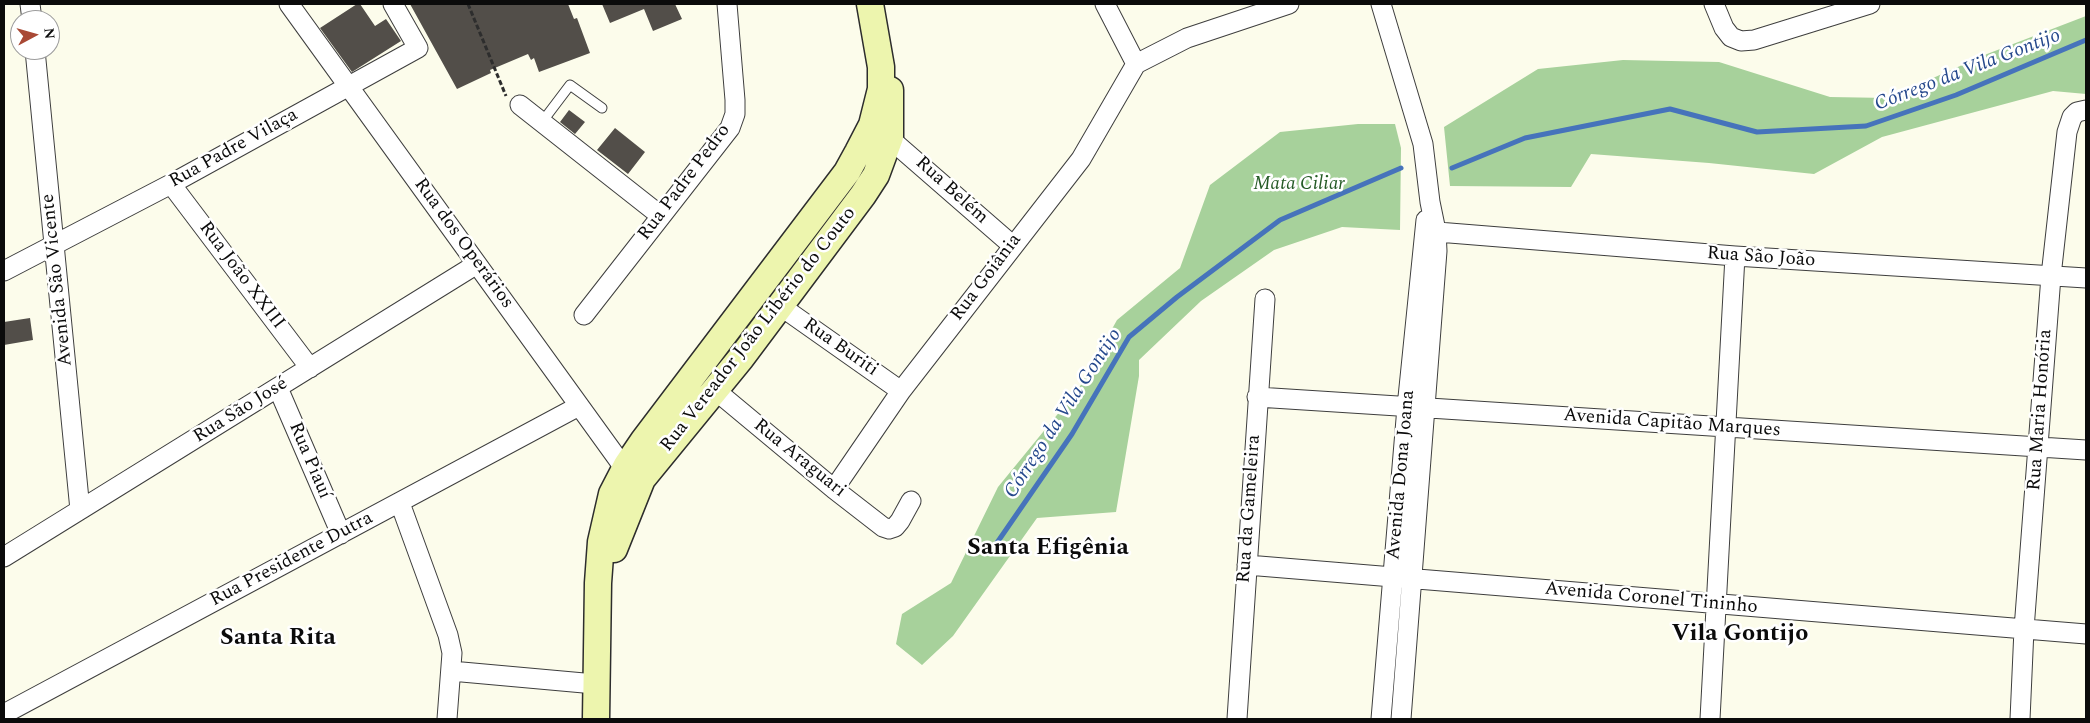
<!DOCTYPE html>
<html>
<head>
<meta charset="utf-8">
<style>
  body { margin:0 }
  #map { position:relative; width:2090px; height:723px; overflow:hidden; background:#fcfceb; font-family:Spectral,serif }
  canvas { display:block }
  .frame { position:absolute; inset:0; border:5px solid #0b0b0b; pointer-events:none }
  .north { position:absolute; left:10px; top:10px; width:50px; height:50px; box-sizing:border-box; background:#fff; border:1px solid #9d9d9d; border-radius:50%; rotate:84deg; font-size:14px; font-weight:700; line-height:20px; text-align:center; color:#0b0b0b }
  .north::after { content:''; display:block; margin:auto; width:18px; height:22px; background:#a94935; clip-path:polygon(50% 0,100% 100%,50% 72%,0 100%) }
</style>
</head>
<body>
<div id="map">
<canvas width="2090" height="723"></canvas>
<div class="frame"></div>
<div class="north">N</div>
</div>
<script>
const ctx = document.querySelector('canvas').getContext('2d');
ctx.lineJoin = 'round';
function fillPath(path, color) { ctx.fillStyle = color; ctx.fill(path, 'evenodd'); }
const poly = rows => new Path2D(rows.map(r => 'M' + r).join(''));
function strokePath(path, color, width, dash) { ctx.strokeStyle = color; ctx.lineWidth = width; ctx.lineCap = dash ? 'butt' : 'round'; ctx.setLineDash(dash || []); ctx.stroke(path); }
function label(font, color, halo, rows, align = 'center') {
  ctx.font = font + ' Spectral,serif'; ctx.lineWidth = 5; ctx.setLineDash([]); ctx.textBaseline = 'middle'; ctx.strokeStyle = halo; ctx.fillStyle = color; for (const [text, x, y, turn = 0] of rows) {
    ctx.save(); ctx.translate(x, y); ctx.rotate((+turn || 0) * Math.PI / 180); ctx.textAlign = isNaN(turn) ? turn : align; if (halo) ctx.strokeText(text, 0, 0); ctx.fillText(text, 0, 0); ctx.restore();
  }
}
fillPath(poly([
  [2086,16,2086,94,2053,91,1882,137,1814,174,1709,163,1591,154,1571,187,1450,186,1444,127,1538,69,1623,60,1719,62,1830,97,1888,98,1987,54],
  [1358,124,1395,124,1401,148,1400,230,1342,227,1274,250,1201,301,1139,360,1139,376,1116,512,1037,518,953,636,922,665,896,644,902,614,951,583,998,487,1079,388,1117,320,1180,268,1210,185,1280,132]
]), '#a7d19b');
strokePath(poly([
  [1452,168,1525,138,1670,109,1757,132,1866,126,1956,95,2086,40],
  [992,550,1072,434,1129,337,1177,297,1280,220,1401,168]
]), '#4673bb', 5);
fillPath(poly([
  [357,4,360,4,375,26,386,19,401,41,352,72,320,28],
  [410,4,568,4,574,19,577,18,590,53,539,72,534,58,531,60,528,54,490,70,491,73,457,89],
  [602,4,675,4,682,19,653,31,644,9,610,23],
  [569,110,585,122,575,134,560,122],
  [615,128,645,152,628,174,597,150],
  [30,318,33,340,4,345,4,322]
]), '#524e49');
const lane = poly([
  [542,122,570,85,602,108]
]);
const street = poly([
  [30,4,32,20],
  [289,4,625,469,634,474],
  [1105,4,1136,64],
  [1381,4,1423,144,1430,202,1436,231,1437,251,1401,719],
  [1714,4,1724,28,1731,37,1741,41,1754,40,1870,4],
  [35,50,80,510],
  [1136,64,1187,38,1289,4],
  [520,105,661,216],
  [881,131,1012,245],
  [171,184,310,368],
  [1425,231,1735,256,2086,278],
  [4,271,171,184,418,48,393,4],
  [779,305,901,391],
  [584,315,730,128,735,114,735,100,727,4],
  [278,388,341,534],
  [715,390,834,489,883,527,889,529,895,527,900,521,911,501],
  [1257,397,2086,450],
  [834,489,901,391,1081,159,1136,64],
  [400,503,448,635,452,653,447,719],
  [4,557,477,264],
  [1247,565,2086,634],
  [451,671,595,684],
  [4,714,579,406],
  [1237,719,1265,299],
  [1381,719,1407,407,1426,220],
  [1710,719,1735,256],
  [2020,719,2024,629,2051,276,2067,132,2072,117,2077,112,2086,110]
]);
const secondary = poly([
  [614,549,642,479,741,358,863,195,876,175,890,137,890,90],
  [596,719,598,583,601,542,612,494,627,465,644,440,847,172,858,152,872,125,881,89,881,67,870,4]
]);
strokePath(lane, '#3e3e3e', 11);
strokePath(street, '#3e3e3e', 21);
strokePath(secondary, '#2d2d2d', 29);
strokePath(poly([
  [468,4,506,96]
]), '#2d2d2d', 3, [5, 2.5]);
strokePath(lane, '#fff', 9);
strokePath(street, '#fff', 19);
strokePath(secondary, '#edf5ae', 26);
label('19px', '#0b0b0b', '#fff', [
  ["Rua Padre Vilaça",234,149,-29],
  ["Rua Padre Pedro",685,183,-53],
  ["Rua Belém",951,191,42],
  ["Rua dos Operários",463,244,54],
  ["Rua São João",1761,258,4],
  ["Rua João XXIII",241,276,53],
  ["Rua Goiânia",987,278,-53],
  ["Avenida São Vicente",58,280,-96],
  ["Rua Vereador João Libério do Couto",759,330,-52],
  ["Rua Buriti",840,348,35],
  ["Rua Maria Honória",2041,410,-86],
  ["Rua São José",241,411,-32],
  ["Avenida Capitão Marques",1672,424,4],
  ["Rua Araguari",799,459,39],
  ["Rua Piauí",309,461,67],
  ["Avenida Dona Joana",1402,475,-85],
  ["Rua da Gameleira",1250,509,-86],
  ["Rua Presidente Dutra",292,560,-28],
  ["Avenida Coronel Tininho",1651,599,5]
]);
label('italic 19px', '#245a25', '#fff', [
  ["Mata Ciliar",1299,185]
]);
label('italic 20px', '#25488c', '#fff', [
  ["Córrego da Vila Gontijo",1968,71,-21],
  ["Córrego da Vila Gontijo",1064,414,-57]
]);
label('bold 24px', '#0b0b0b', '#fff', [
  ["Santa Efigênia",1048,549],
  ["Vila Gontijo",1740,635],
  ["Santa Rita",278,639]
]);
</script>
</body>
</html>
